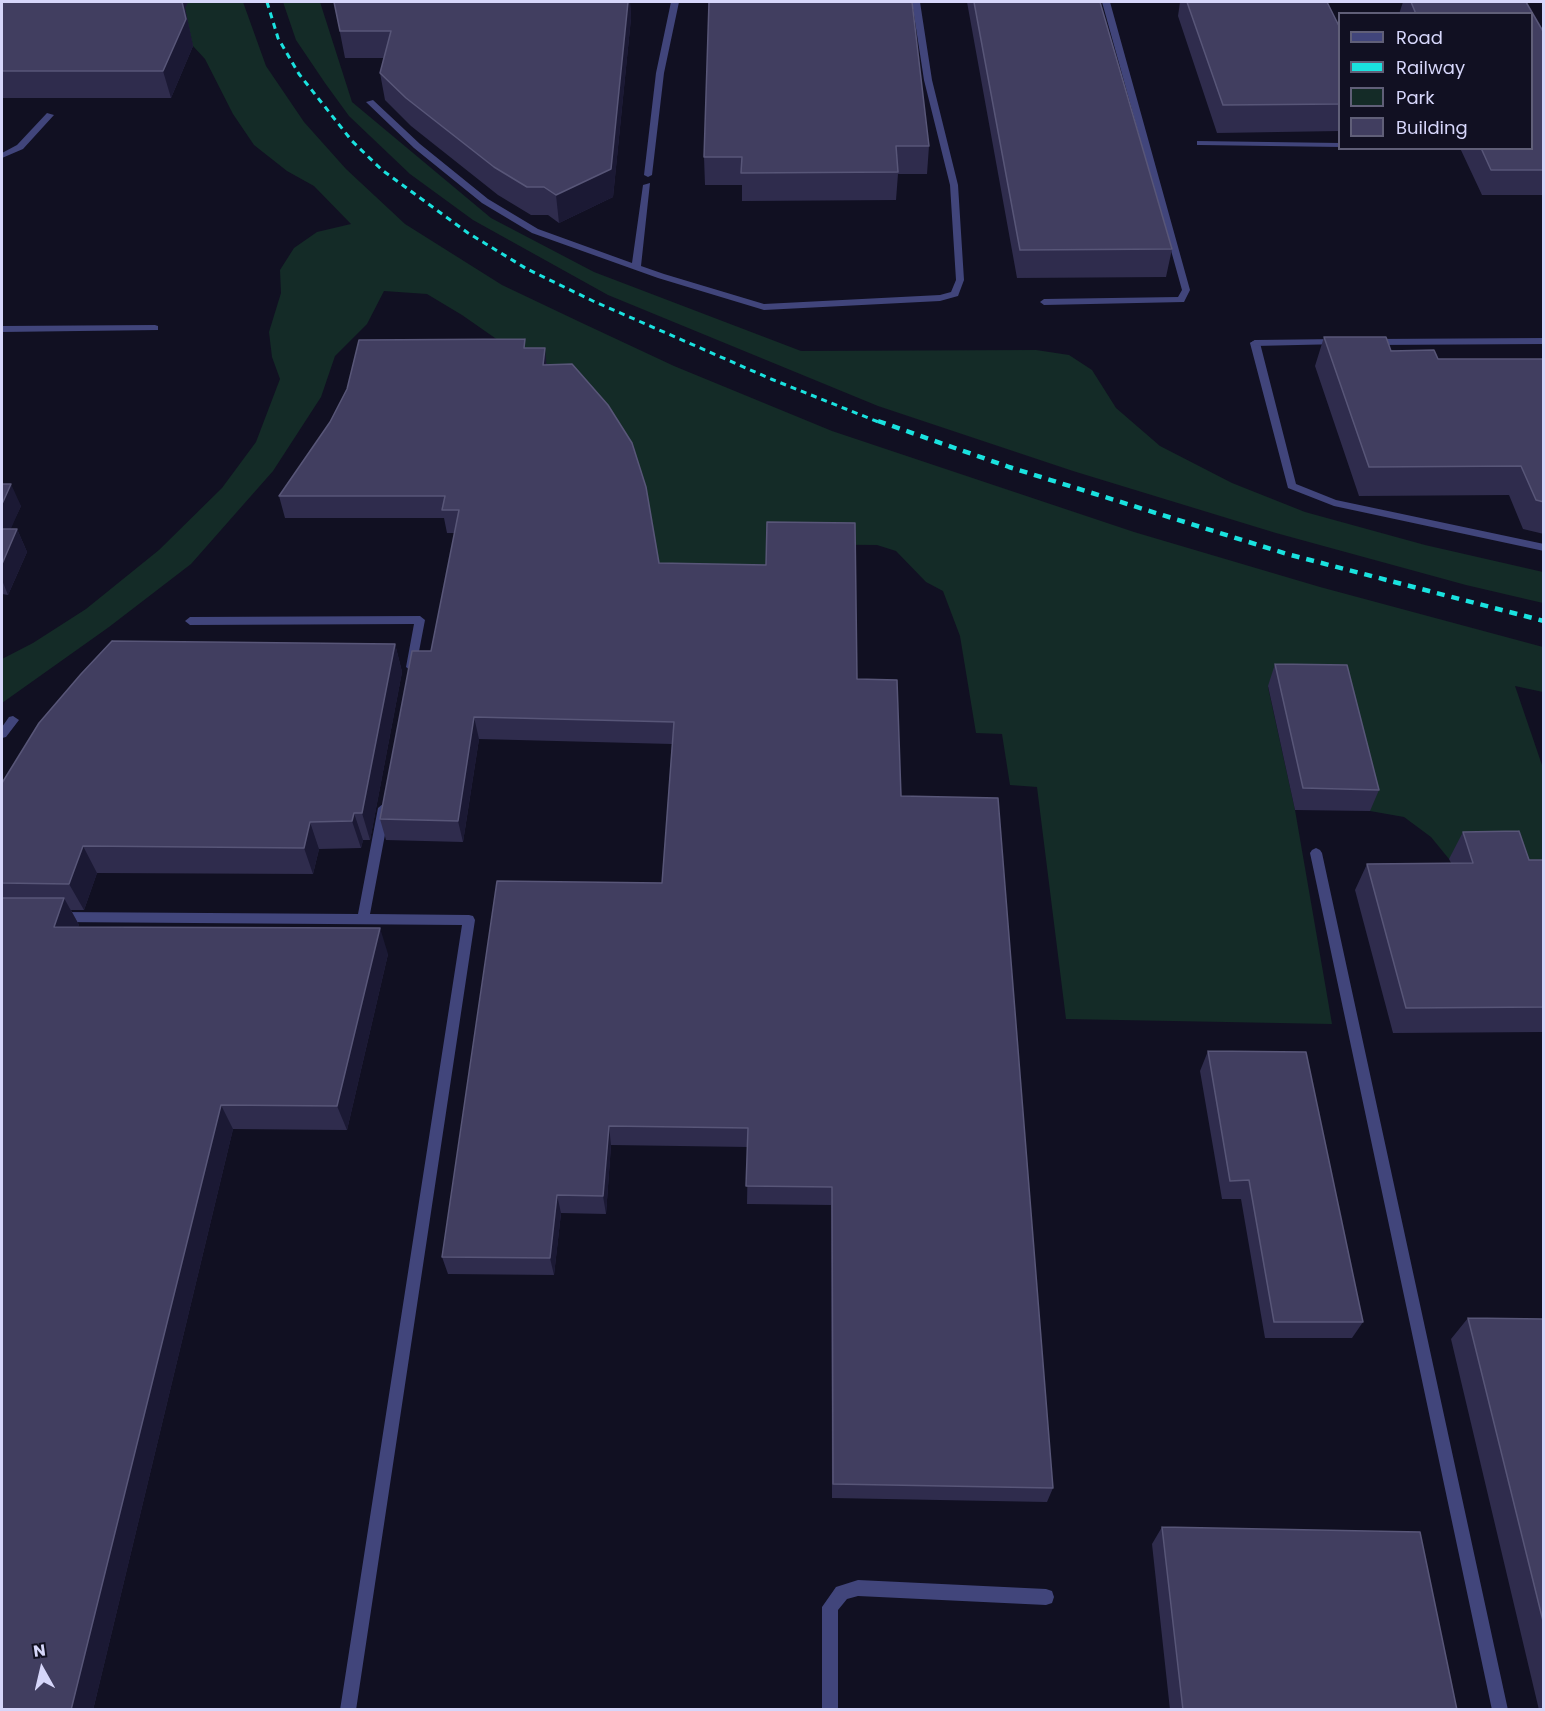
<!DOCTYPE html>
<html>
<head>
<meta charset="utf-8">
<style>
  body { margin:0 }
  #map { position:relative; width:1545px; height:1711px; overflow:hidden; background:#111022; font-family:Poppins,sans-serif }
  canvas { display:block }
  .frame { position:absolute; inset:0; border:3px solid #d6d6fa; pointer-events:none }
  .legend { position:absolute; left:1338px; top:12px; width:195px; height:138px; box-sizing:border-box; background:#111022; border:2px solid #605f78; margin:0; padding:8px 10px; list-style:none; font-size:18px; color:#d6d6fa }
  .legend li { display:flex; align-items:center; gap:12px; height:30px }
  .legend b { width:30px; border:2px solid #605f78 }
  .north { position:absolute; left:12px; top:1639px; width:60px; height:60px; -webkit-text-stroke:4px #111022; paint-order:stroke; rotate:352deg; font-size:16px; font-weight:700; line-height:24px; text-align:center; color:#d6d6fa }
  .north::after { content:''; display:block; margin:auto; width:21px; height:27px; background:#d6d6fa; clip-path:polygon(50% 0,100% 100%,50% 72%,0 100%) }
</style>
</head>
<body>
<div id="map">
<canvas width="1545" height="1711"></canvas>
<div class="frame"></div>
<ul class="legend">
<li><b style="height:8px;background:#41457b"></b>Road</li>
<li><b style="height:8px;background:#1ae2df"></b>Railway</li>
<li><b style="height:16px;background:#142b27"></b>Park</li>
<li><b style="height:16px;background:#413e60"></b>Building</li>
</ul>
<div class="north">N</div>
</div>
<script>
const ctx = document.querySelector('canvas').getContext('2d');
ctx.lineJoin = 'round';
function fillPath(path, color) { ctx.fillStyle = color; ctx.fill(path, 'evenodd'); }
const poly = rows => new Path2D(rows.map(r => 'M' + r).join(''));
function strokePath(path, color, width, dash) { ctx.strokeStyle = color; ctx.lineWidth = width; ctx.lineCap = dash ? 'butt' : 'round'; ctx.setLineDash(dash || []); ctx.stroke(path); }
fillPath(poly([
  [188,2,243,2,266,66,304,122,346,169,405,224,502,285,582,323,674,366,832,431,1134,532,1320,587,1543,647,1543,692,1515,686,1543,768,1543,900,1504,858,1449,859,1431,837,1404,817,1370,811,1339,687,1268,687,1295,810,1332,1024,1066,1019,1037,787,1010,785,1002,734,976,733,960,636,943,591,926,582,896,551,877,545,767,544,766,587,663,582,528,361,462,315,427,294,384,291,367,324,335,356,321,397,273,471,191,564,109,627,2,703,2,659,33,643,86,609,159,550,222,488,256,442,280,379,272,357,269,332,281,293,280,270,294,248,317,232,351,224,314,186,287,171,254,145,233,114,205,59,193,46,185,8],
  [283,2,320,2,352,102,491,218,594,272,801,351,1036,350,1069,355,1092,370,1116,408,1160,446,1232,483,1305,512,1425,545,1543,572,1543,603,1466,585,1276,533,1073,471,878,406,608,295,473,220,410,174,349,116,325,83,296,40]
]), '#142b27');
fillPath(poly([
  [671,2,679,2,664,73,652,175,648,177,644,175,656,73,671,2],
  [912,2,920,2,932,80,958,185,964,280,958,296,940,301,764,310,658,278,532,233,482,203,414,148,366,102,373,100,420,144,488,199,538,229,632,263,643,185,650,183,641,266,664,274,764,304,940,295,951,292,956,280,950,185,924,80,912,2],
  [1102,2,1110,2,1190,290,1184,302,1044,305,1040,302,1044,299,1178,297,1182,290,1102,2],
  [47,113,54,115,23,149,2,158,2,153,17,145,47,113],
  [1197,141,1340,143,1340,147,1200,145,1197,145,1197,141],
  [155,325,158,326,158,330,2,332,2,326,155,325],
  [1255,340,1260,343,1296,484,1336,500,1544,544,1544,551,1334,506,1288,488,1250,343,1255,340],
  [420,616,425,620,416,667,411,671,406,667,414,624,190,625,185,621,190,617,420,616],
  [13,716,19,720,6,737,2,738,2,727,9,717,13,716],
  [384,803,390,808,370,914,469,915,473,916,475,920,356,1710,340,1710,462,925,59,922,55,921,53,917,55,913,59,912,358,914,378,808,384,803],
  [1316,848,1320,850,1322,853,1508,1710,1492,1710,1310,853,1312,850,1316,848],
  [858,1580,1046,1589,1052,1591,1054,1597,1052,1603,1046,1605,858,1596,847,1599,838,1610,838,1710,822,1710,822,1607,836,1587,858,1580]
]), '#41457b');
fillPath(poly([
  [1544,338,1544,344,1374,345,1369,342,1374,339,1544,338],
  [1338,339,1343,342,1341,344,1255,346,1250,343,1255,340,1338,339]
]), '#41457b');
strokePath(poly([
  [267,2,278,38,299,74,352,141,382,170,468,233,527,269,593,301,771,379,881,423]
]), '#1ae2df', 3, [6, 5]);
strokePath(poly([
  [878,421,1009,467,1287,554,1544,621]
]), '#1ae2df', 4.5, [8, 7]);
fillPath(poly([
  [2,2,188,2,185,8,193,46,171,98,2,98],
  [334,2,630,2,631,18,613,197,559,223,548,215,531,215,498,195,411,126,385,100,380,73,384,58,345,58],
  [709,2,929,146,927,174,898,174,896,200,742,201,742,185,705,185,704,157],
  [967,2,1100,2,1172,249,1166,277,1017,278],
  [1180,2,1327,2,1340,28,1340,131,1217,133,1178,16],
  [1403,2,1526,2,1544,33,1544,195,1482,195,1460,148,1532,148,1532,14,1399,14],
  [1324,337,1438,359,1544,359,1544,534,1523,529,1509,495,1359,496,1315,366],
  [527,348,547,364,659,563,857,679,901,796,1053,1488,1047,1502,832,1498,831,1205,747,1204,748,1147,611,1145,606,1214,561,1213,554,1275,448,1274,442,1257,662,883,672,744,479,739,463,842,386,840,380,819,431,651,455,533,447,533,444,518,285,518,279,496],
  [2,484,21,506,10,529,17,529,27,552,8,595,2,594],
  [395,644,402,672,370,840,363,840,361,848,319,849,313,874,97,873,84,910,71,910,79,925,78,927,388,954,347,1130,233,1129,93,1710,2,1710,2,783],
  [1275,664,1379,790,1370,811,1295,810,1268,686],
  [1463,832,1529,860,1544,860,1544,1032,1393,1033,1355,890,1367,864,1451,863,1449,859],
  [1208,1051,1363,1322,1352,1338,1265,1338,1241,1199,1222,1199,1200,1071],
  [1468,1318,1544,1319,1544,1710,1539,1710,1451,1339],
  [1162,1527,1457,1710,1170,1710,1152,1544]
]), '#2f2c4d');
fillPath(poly([
  [182,2,188,2,185,8,193,46,171,98,163,71],
  [628,2,630,2,631,18,613,197,559,223,556,195],
  [545,348,547,371,543,365],
  [11,484,21,506,2,549,2,504],
  [17,529,27,552,8,595,2,580,2,564],
  [395,644,402,672,370,840,362,813],
  [474,717,479,739,463,842,458,821],
  [354,813,363,840,361,848,352,821],
  [310,822,319,849,313,874,304,848],
  [83,846,97,873,84,910,69,884],
  [64,898,79,925,69,953,54,927],
  [380,928,388,954,347,1130,337,1106],
  [221,1105,233,1129,93,1710,71,1710],
  [609,1126,611,1145,606,1214,603,1196],
  [557,1195,561,1213,554,1275,550,1258]
]), '#1b1934');
const building = poly([
  [2,2,182,2,186,19,163,71,2,71,2,2],
  [334,2,628,2,611,169,556,195,544,187,527,187,494,167,406,98,380,73,391,31,340,31,334,2],
  [709,2,912,2,929,146,896,146,898,172,741,173,742,157,704,157,709,2],
  [974,2,1100,2,1172,249,1020,250,974,2],
  [1187,2,1327,2,1340,28,1340,104,1223,105,1187,2],
  [1411,2,1526,2,1544,33,1544,170,1491,170,1481,148,1532,148,1532,14,1416,14,1411,2],
  [1324,337,1386,337,1391,351,1434,350,1438,359,1544,359,1544,502,1536,500,1521,466,1369,467,1324,337],
  [525,339,524,348,545,348,543,365,572,364,608,405,632,443,646,487,659,563,766,565,767,522,855,523,857,679,897,680,901,796,998,798,1053,1488,833,1484,832,1187,746,1186,748,1128,609,1126,603,1196,557,1195,550,1258,442,1257,497,881,662,883,674,722,474,717,458,821,380,819,412,651,431,651,459,510,442,510,445,496,279,496,330,422,347,389,359,340,525,339],
  [2,484,11,484,2,504,2,484],
  [2,529,17,529,2,564,2,529],
  [112,641,395,644,362,813,354,813,352,821,310,822,304,848,83,846,69,884,2,883,2,783,39,723,81,674,112,641],
  [1275,664,1347,665,1379,790,1303,788,1275,664],
  [1519,831,1529,860,1544,860,1544,1007,1406,1008,1367,864,1473,863,1463,832,1519,831],
  [2,898,64,898,54,927,380,928,337,1106,221,1105,71,1710,2,1710,2,898],
  [1208,1051,1306,1052,1363,1322,1274,1322,1249,1180,1230,1181,1208,1051],
  [1468,1318,1544,1319,1544,1625,1468,1318],
  [1162,1527,1420,1532,1457,1710,1183,1710,1162,1527]
]);
fillPath(building, '#413e60');
strokePath(building, '#585678', 1.5);
</script>
</body>
</html>
